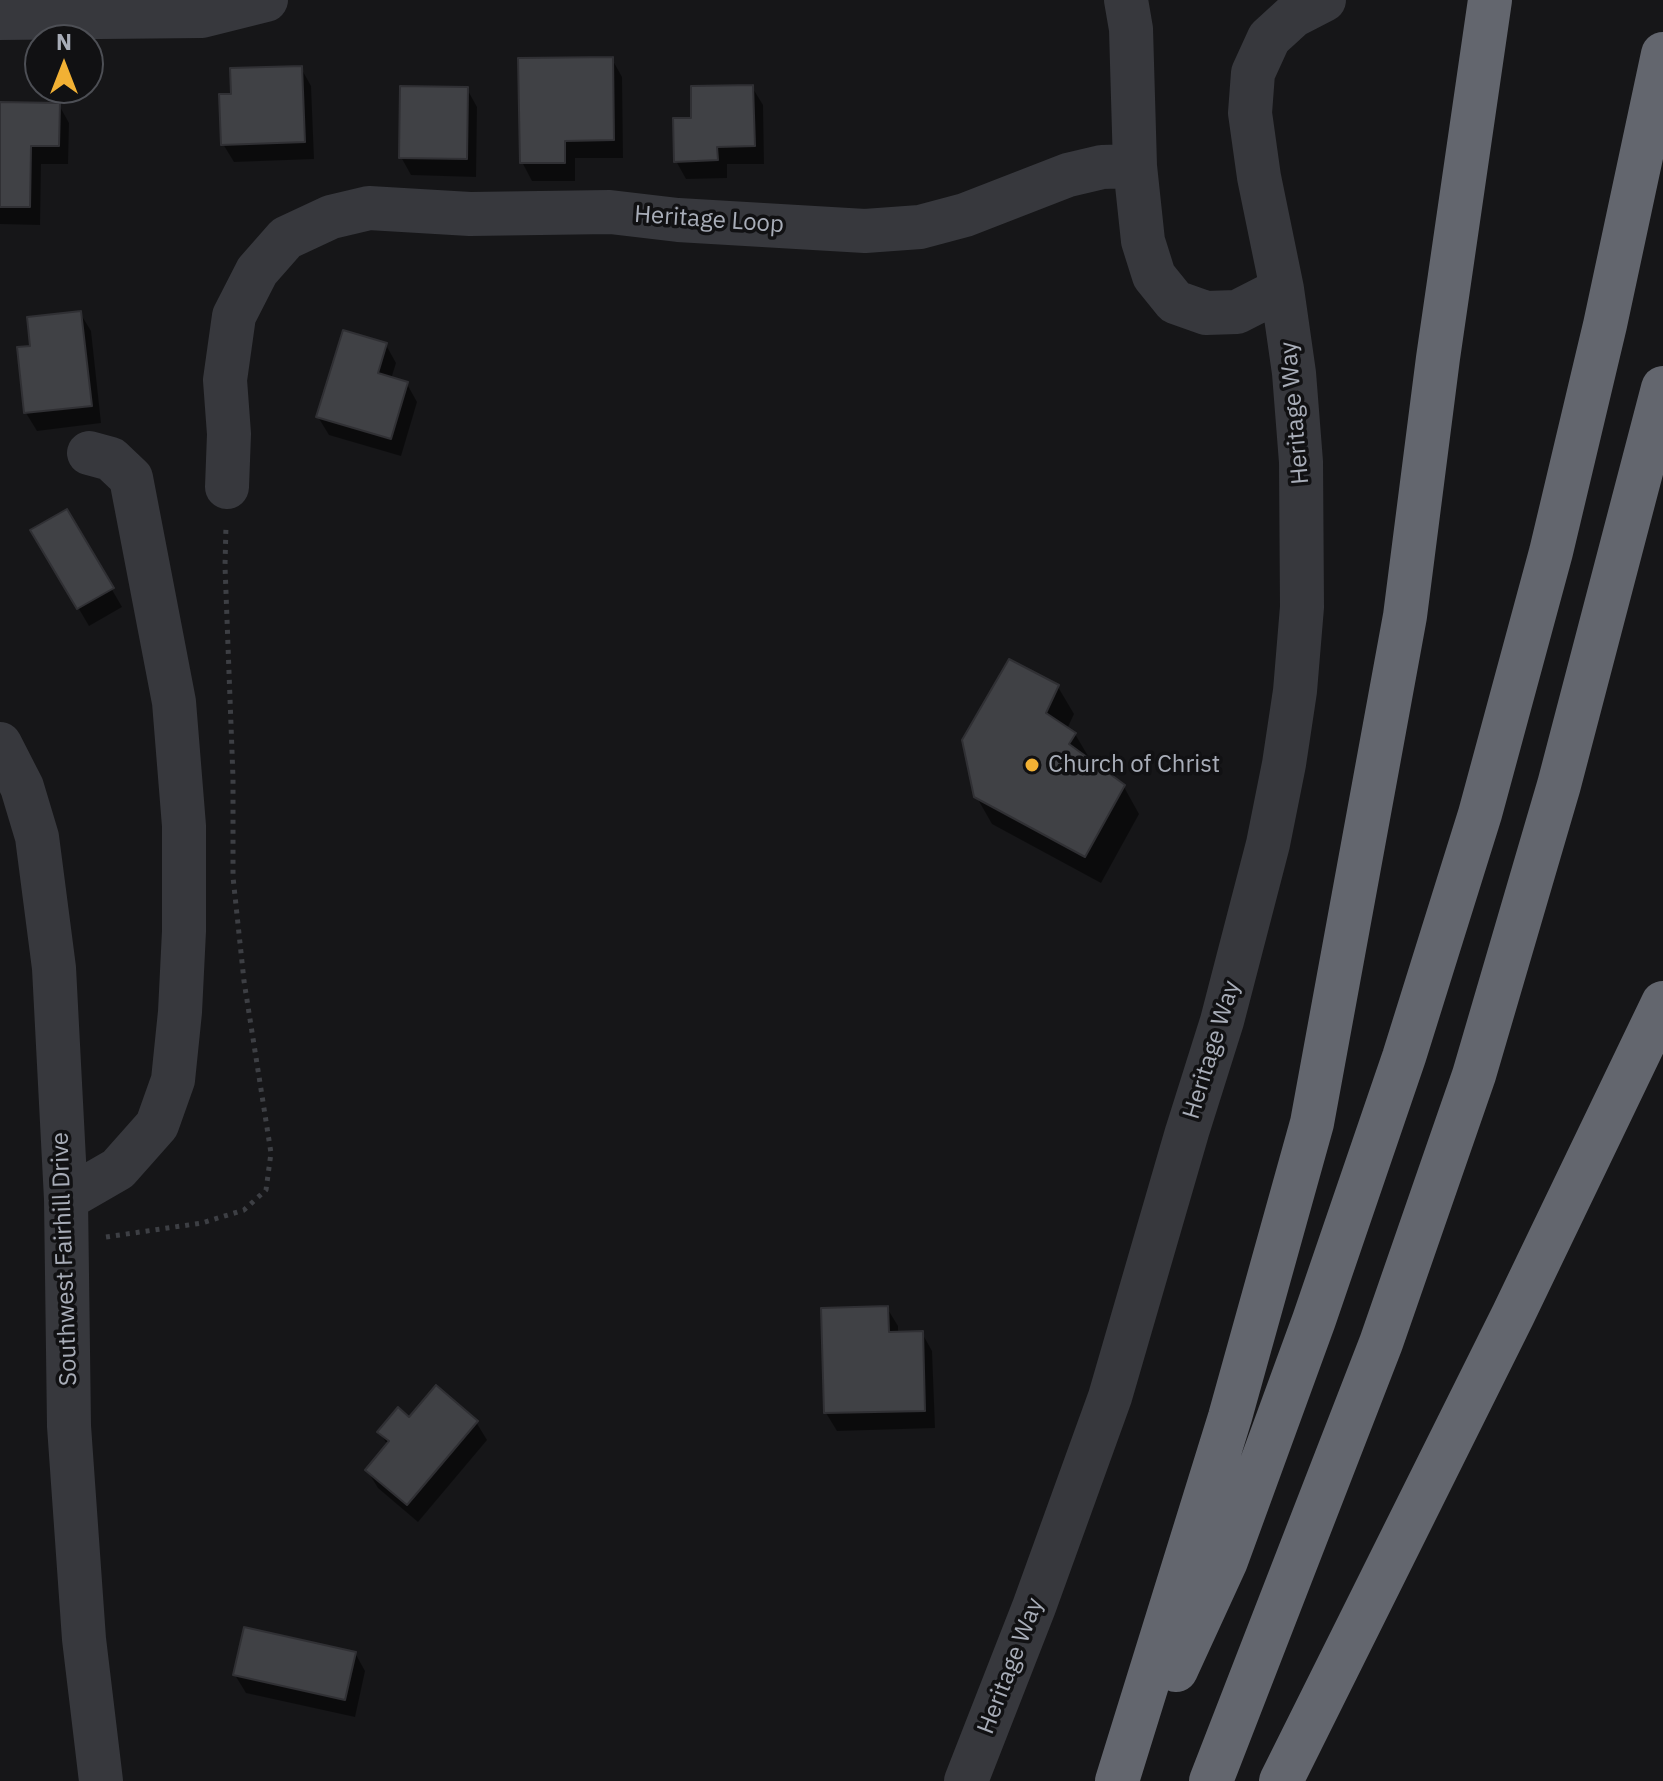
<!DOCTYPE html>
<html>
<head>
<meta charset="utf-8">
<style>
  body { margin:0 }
  #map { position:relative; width:1663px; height:1781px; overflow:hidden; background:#161618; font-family:"IBM Plex Sans",sans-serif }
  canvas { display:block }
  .north { position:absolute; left:24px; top:24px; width:80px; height:80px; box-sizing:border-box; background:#111113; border:2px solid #4d4f55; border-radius:50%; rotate:0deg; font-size:22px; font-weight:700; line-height:32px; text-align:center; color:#a8adb8 }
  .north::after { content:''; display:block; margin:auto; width:28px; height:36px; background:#f2b134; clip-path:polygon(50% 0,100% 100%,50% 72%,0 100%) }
</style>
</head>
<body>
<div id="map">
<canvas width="1663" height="1781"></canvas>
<div class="north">N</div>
</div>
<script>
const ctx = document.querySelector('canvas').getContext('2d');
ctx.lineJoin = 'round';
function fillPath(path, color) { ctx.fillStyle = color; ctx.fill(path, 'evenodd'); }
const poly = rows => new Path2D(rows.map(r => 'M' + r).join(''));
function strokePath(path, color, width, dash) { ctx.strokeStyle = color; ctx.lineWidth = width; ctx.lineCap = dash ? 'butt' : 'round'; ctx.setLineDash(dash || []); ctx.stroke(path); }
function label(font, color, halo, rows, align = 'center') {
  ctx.font = font + ' "IBM Plex Sans",sans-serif'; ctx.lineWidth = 7; ctx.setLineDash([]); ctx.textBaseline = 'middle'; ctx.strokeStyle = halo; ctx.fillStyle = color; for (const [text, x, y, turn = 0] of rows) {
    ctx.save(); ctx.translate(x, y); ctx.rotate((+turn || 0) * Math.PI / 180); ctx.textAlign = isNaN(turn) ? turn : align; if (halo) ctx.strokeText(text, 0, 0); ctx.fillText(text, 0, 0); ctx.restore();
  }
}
fillPath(poly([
  [612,59,622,77,623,158,575,158,575,181,532,181,522,162],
  [301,68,311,86,314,159,234,162,223,144,233,96],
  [752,87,763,105,764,164,727,164,727,178,686,179,676,161,693,120],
  [467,89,477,107,476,177,411,175,401,157],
  [0,104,59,105,69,123,68,164,41,164,40,225,0,224],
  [80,313,91,331,101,423,37,431,26,413,19,349,33,348],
  [386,345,396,363,391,379,407,384,417,402,401,456,329,435,318,417],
  [67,512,122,607,89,626,33,531],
  [1058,687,1074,714,1067,729,1075,734,1091,761,1124,787,1139,814,1101,883,992,824,976,796],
  [887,1308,898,1326,898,1333,922,1333,932,1351,935,1428,837,1431,826,1413],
  [409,1419,476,1422,487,1440,418,1522,378,1488,367,1470,388,1446,380,1432],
  [355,1653,365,1671,355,1717,246,1693,235,1675]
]), '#0007');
const building = poly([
  [613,57,614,140,565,141,565,163,520,163,518,58,613,57],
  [302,66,305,142,221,145,219,94,231,94,230,68,302,66],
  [753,85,755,146,717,147,718,160,674,162,673,118,691,118,691,86,753,85],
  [400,86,468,87,467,159,399,158,400,86],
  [0,102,60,103,59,146,31,146,30,207,0,207,0,102],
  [81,311,92,406,24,413,17,347,30,346,27,317,81,311],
  [343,330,387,343,378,373,408,382,391,439,316,417,343,330],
  [67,509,114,588,77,609,30,530,67,509],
  [1009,659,1059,685,1046,713,1076,733,1069,744,1125,785,1085,857,974,797,962,740,1009,659],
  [888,1306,889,1332,923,1331,925,1411,824,1413,821,1308,888,1306],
  [436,1385,478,1421,407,1505,365,1470,389,1441,377,1432,398,1407,409,1417,436,1385],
  [244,1627,356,1652,345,1700,233,1675,244,1627]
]);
fillPath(building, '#404145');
strokePath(building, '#303034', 2);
strokePath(poly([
  [106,1237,202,1223,244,1210,266,1190,271,1153,244,981,233,877,233,778,225,566,226,525]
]), '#3d3f44', 5, [4, 6]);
strokePath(poly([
  [1126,0,1131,29,1135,166,1143,241,1154,276,1175,302,1206,313,1237,312,1282,289],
  [0,18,202,16,266,0],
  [227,487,229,434,225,380,234,316,257,271,286,238,331,217,369,208,470,214,610,212,678,220,865,231,920,227,965,215,1068,175,1102,167,1135,166],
  [0,744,22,787,37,837,54,968,66,1199,69,1426,84,1639,101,1781],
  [66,1199,118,1169,157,1125,173,1080,180,1012,184,931,184,826,174,702,131,478,111,459,89,453],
  [966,1781,1034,1607,1110,1397,1187,1132,1222,1021,1268,844,1284,764,1295,691,1302,607,1301,462,1294,373,1282,289,1259,177,1250,113,1253,73,1269,38,1293,16,1324,0]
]), '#37383d', 44);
strokePath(poly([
  [1176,1670,1226,1561,1314,1320,1404,1057,1480,814,1551,552,1605,325,1663,54],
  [1117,1781,1230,1417,1312,1123,1405,616,1438,358,1490,0],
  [1211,1781,1381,1343,1474,1075,1559,785,1663,388],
  [1281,1781,1513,1315,1663,1003]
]), '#63666e', 44);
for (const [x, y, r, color] of [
  [1032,765,8,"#f2b134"]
]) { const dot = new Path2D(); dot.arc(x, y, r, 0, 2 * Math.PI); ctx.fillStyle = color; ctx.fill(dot); strokePath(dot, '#111113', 3); }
label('24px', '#a8adb8', '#111113', [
  ["Heritage Loop",709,220,4],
  ["Heritage Way",1295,413,-95],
  ["Heritage Way",1212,1050,-73],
  ["Southwest Fairhill Drive",65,1259,-92],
  ["Heritage Way",1011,1666,-69]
]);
label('24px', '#a8adb8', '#111113', [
  ["Church of Christ",1048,765]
], 'left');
</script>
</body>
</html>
